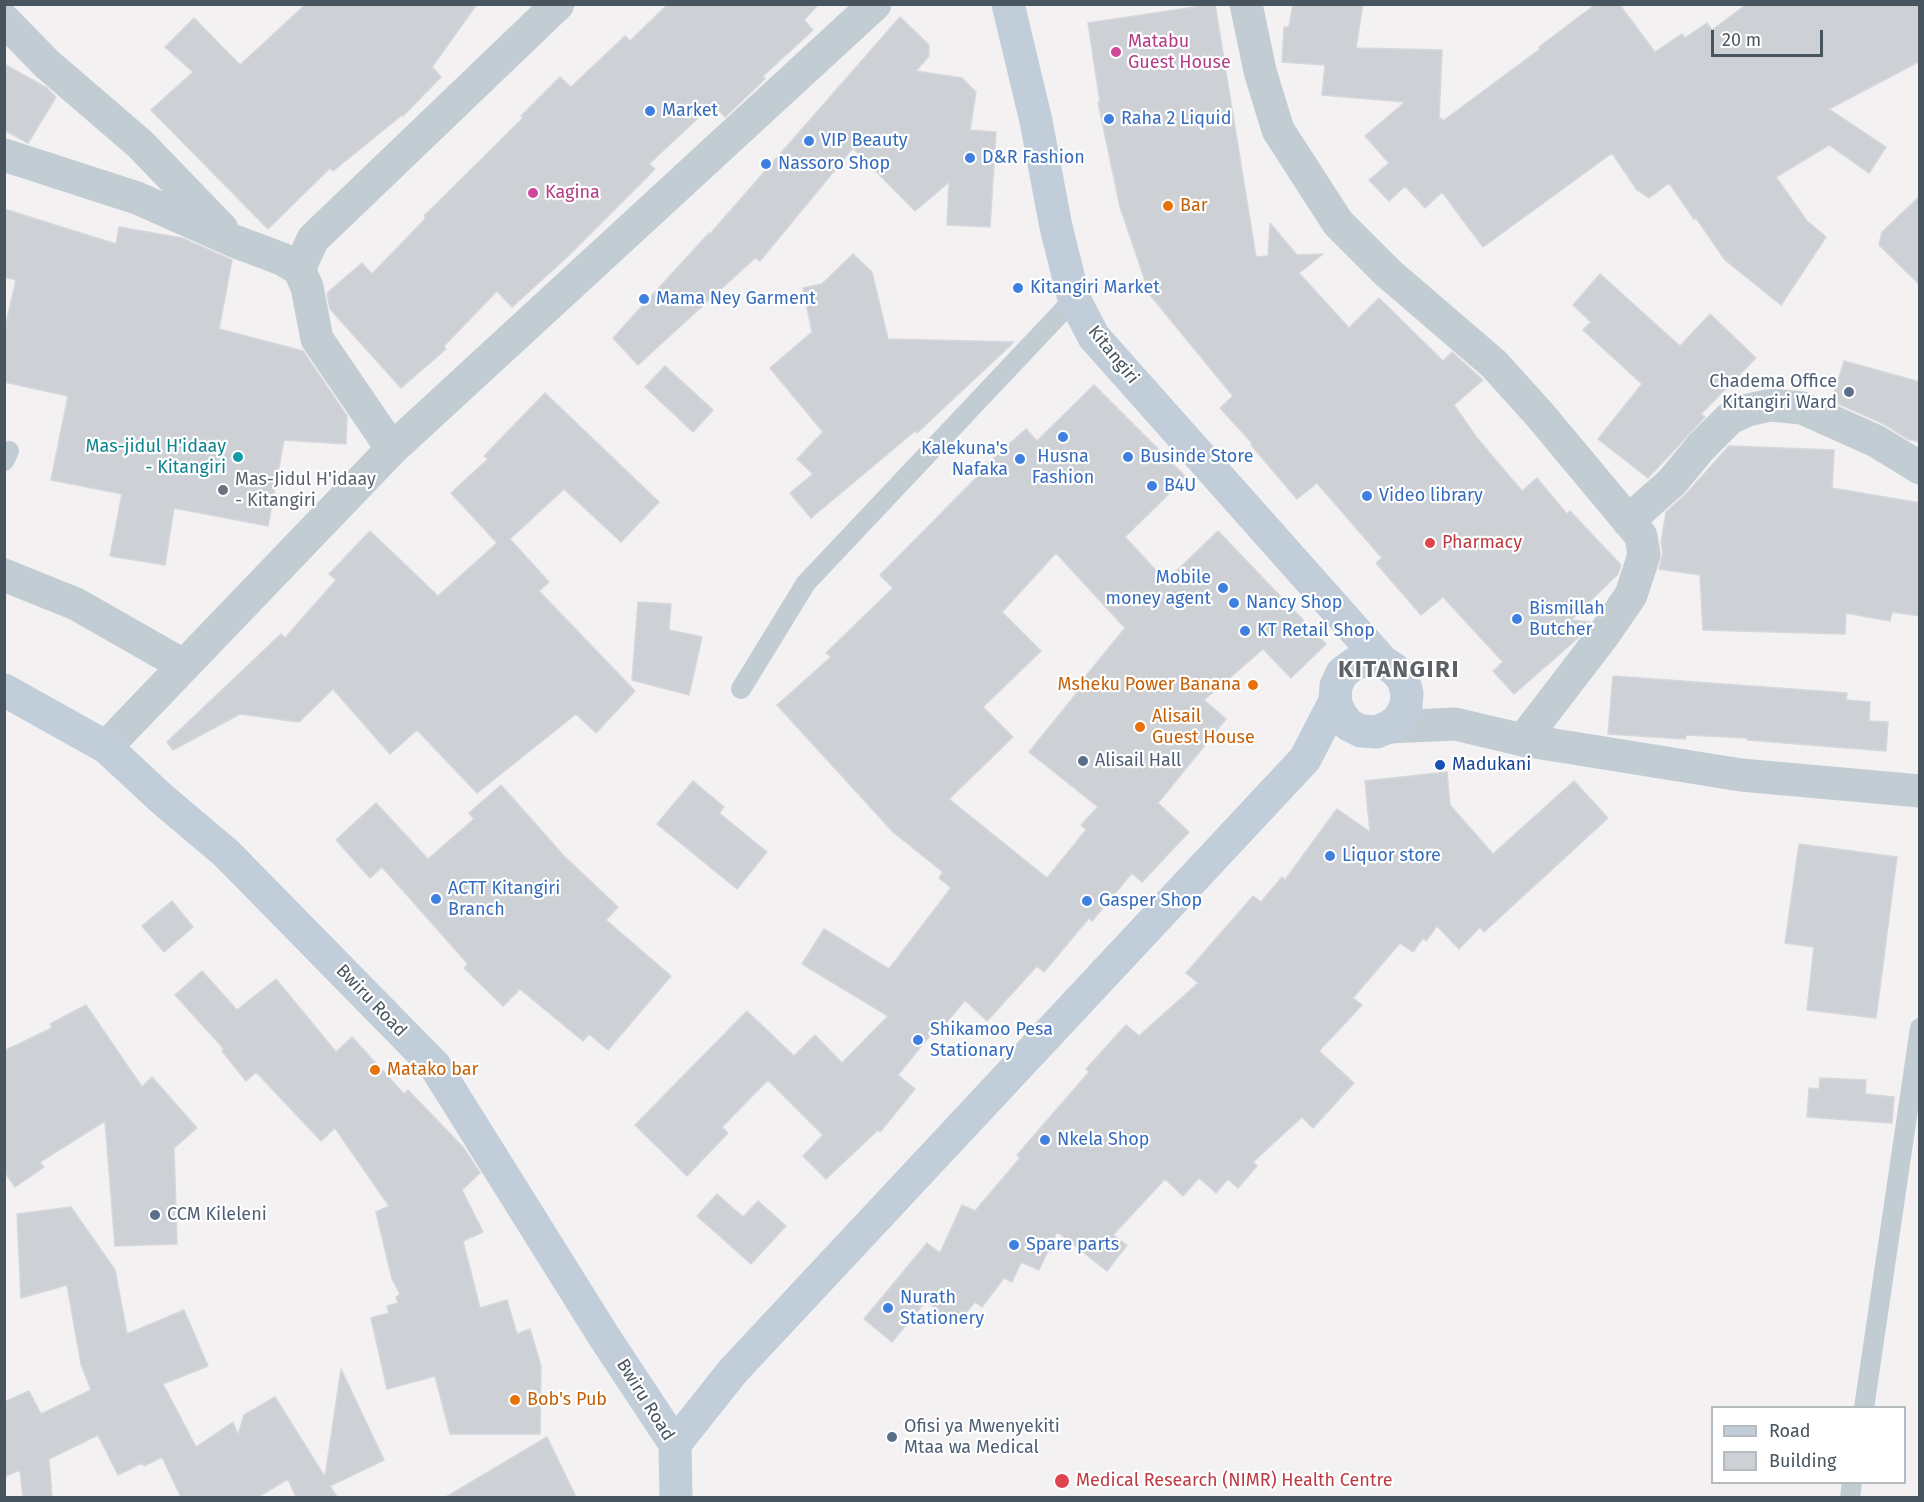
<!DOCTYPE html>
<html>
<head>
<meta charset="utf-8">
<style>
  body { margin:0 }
  #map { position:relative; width:1924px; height:1502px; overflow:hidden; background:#f3f1f1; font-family:"Fira Sans",sans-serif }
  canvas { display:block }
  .frame { position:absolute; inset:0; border:6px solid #48555f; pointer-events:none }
  .legend { position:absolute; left:1711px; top:1406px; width:195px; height:78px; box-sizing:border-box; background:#fff; border:2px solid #b6bbbf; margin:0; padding:8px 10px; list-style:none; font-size:18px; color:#48555f }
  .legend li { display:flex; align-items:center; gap:12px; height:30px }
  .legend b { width:30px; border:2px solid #b6bbbf }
  .scale { position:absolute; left:1711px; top:30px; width:112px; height:27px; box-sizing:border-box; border:3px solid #48555f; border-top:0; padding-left:8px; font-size:18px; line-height:21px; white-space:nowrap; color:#48555f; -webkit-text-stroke:4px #fff; paint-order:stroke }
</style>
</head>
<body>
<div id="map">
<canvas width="1924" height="1502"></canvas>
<div class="frame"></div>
<ul class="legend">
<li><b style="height:8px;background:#c1cdd8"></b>Road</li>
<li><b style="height:16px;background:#cdd0d5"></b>Building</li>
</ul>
<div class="scale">20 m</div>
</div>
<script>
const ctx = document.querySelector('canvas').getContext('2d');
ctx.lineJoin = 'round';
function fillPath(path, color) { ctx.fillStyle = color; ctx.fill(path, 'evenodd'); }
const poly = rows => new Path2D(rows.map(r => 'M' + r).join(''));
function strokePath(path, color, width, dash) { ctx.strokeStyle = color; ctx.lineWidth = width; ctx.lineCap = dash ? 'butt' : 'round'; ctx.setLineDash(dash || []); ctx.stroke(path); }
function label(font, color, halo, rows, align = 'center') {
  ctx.font = font + ' "Fira Sans",sans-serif'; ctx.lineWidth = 4.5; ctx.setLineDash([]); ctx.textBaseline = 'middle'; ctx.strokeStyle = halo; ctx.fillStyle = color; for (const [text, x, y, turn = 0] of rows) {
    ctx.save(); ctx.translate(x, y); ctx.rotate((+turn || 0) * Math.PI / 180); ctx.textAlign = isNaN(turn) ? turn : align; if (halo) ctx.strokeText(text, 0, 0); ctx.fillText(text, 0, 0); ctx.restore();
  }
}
const building = poly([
  [306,4,477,4,432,67,441,77,403,116,402,115,333,171,330,168,268,229,151,110,193,72,165,47,194,18,240,65,306,4],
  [668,4,819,4,804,20,813,30,763,76,765,79,725,117,713,104,649,164,655,169,565,259,512,307,497,291,444,346,446,349,401,388,330,309,327,293,362,263,372,274,426,218,424,216,523,118,521,116,560,77,571,87,625,36,630,41,668,4],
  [1215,4,1256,257,1268,256,1270,223,1297,255,1323,254,1299,273,1349,328,1379,298,1443,361,1452,352,1483,380,1454,405,1477,438,1522,491,1537,478,1567,514,1570,511,1621,565,1618,574,1571,620,1589,622,1578,638,1514,694,1493,671,1503,662,1443,597,1421,615,1376,563,1382,558,1317,483,1297,499,1251,445,1252,443,1220,408,1233,396,1150,295,1120,207,1098,102,1100,102,1088,23,1215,4],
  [1293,4,1363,4,1356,48,1442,50,1439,120,1441,118,1443,121,1540,49,1539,47,1596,4,1619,4,1655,52,1682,34,1685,38,1707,23,1712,30,1747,4,1920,4,1920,61,1829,109,1886,147,1869,173,1829,145,1776,177,1807,221,1826,237,1781,305,1725,260,1696,218,1694,219,1669,183,1649,198,1637,190,1612,153,1483,247,1442,192,1425,208,1405,186,1389,201,1369,180,1389,163,1365,136,1405,102,1322,95,1325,65,1282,62,1284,27,1289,27,1293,4],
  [900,17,929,45,929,56,916,71,962,78,976,92,970,130,996,132,990,227,947,225,949,182,915,211,853,148,760,261,755,258,638,365,613,338,709,233,710,234,900,17],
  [4,64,47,88,56,97,28,143,4,130,4,64],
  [1920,196,1920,285,1879,245,1882,232,1920,196],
  [4,209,116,244,119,227,182,238,232,260,219,329,303,351,347,416,346,444,284,440,268,526,174,508,165,565,110,556,122,494,51,480,68,396,4,382,4,332,16,280,4,277,4,209],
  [853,254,872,272,888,339,1014,342,917,433,915,431,811,518,790,493,813,474,797,459,823,432,770,368,812,332,803,288,822,284,853,254],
  [1600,274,1680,346,1710,314,1756,358,1701,414,1705,417,1648,478,1598,439,1642,384,1583,330,1591,322,1573,305,1600,274],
  [1844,361,1920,382,1920,442,1908,439,1884,424,1832,401,1844,361],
  [665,366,713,410,693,432,645,387,665,366],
  [1094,385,1186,477,1125,537,1166,581,1218,531,1326,644,1291,678,1263,649,1204,700,1226,719,1158,803,1189,832,1142,882,1132,873,1092,921,1089,918,1044,972,1037,966,987,1021,965,1000,940,1031,936,1028,898,1075,915,1089,880,1132,878,1130,826,1179,803,1156,823,1135,768,1080,722,1127,728,1133,687,1176,635,1125,747,1011,794,1056,815,1035,842,1063,888,1016,802,964,824,929,889,969,951,888,939,878,943,872,893,832,777,705,831,657,826,653,893,588,880,575,982,472,980,470,1026,429,1037,441,1094,385],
  [1056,553,1125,628,1081,682,1084,684,1029,752,1098,807,1081,825,1086,830,1047,878,949,799,1013,737,983,707,1041,651,1002,612,1056,553],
  [545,393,659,502,621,542,564,489,510,539,549,582,539,591,635,691,596,733,576,714,477,793,417,730,390,754,333,689,299,722,240,714,173,750,167,742,281,634,285,638,336,580,329,574,370,531,438,596,497,543,451,493,488,459,484,456,545,393],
  [1729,446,1834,450,1832,488,1920,503,1920,616,1892,612,1890,621,1846,613,1845,634,1703,630,1700,575,1659,569,1663,553,1661,543,1666,512,1686,494,1729,446],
  [638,602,671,604,669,630,702,637,689,695,632,680,638,602],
  [1613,676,1847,693,1846,700,1870,702,1869,721,1888,722,1886,751,1747,740,1747,738,1686,735,1685,739,1608,734,1613,676],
  [1447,772,1450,805,1493,854,1574,781,1608,818,1484,932,1480,927,1459,949,1437,926,1426,941,1423,938,1413,952,1400,943,1353,998,1362,1005,1319,1051,1354,1083,1313,1128,1302,1117,1253,1162,1257,1166,1238,1188,1228,1179,1216,1193,1199,1178,1183,1196,1165,1179,1113,1235,1127,1245,1107,1271,1057,1232,1039,1270,1021,1262,1012,1282,1004,1278,982,1307,975,1302,965,1314,963,1312,954,1323,926,1301,892,1342,864,1319,927,1243,940,1253,962,1205,975,1211,1020,1158,1017,1155,1089,1072,1086,1069,1126,1025,1139,1036,1198,983,1186,973,1253,896,1261,902,1282,877,1285,880,1337,809,1370,832,1365,781,1447,772],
  [693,781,724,807,719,813,767,852,737,889,657,824,693,781],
  [501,785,563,855,618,907,606,920,671,976,608,1050,589,1034,583,1041,520,989,503,1006,464,968,468,964,382,867,370,878,336,840,376,803,428,859,474,819,469,813,501,785],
  [1799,844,1897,857,1876,1018,1807,1010,1814,947,1785,943,1799,844],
  [172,901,193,927,164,952,142,926,172,901],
  [202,971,237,1010,276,979,336,1052,352,1037,404,1094,408,1090,463,1147,480,1173,462,1190,483,1232,463,1241,480,1308,507,1300,517,1334,530,1329,541,1366,540,1434,450,1434,435,1376,387,1389,371,1318,389,1313,387,1306,398,1303,396,1297,400,1294,392,1279,376,1212,389,1206,335,1128,321,1141,256,1072,246,1081,222,1051,224,1049,175,995,202,971],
  [86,1005,142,1087,152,1077,197,1128,174,1148,177,1244,115,1246,105,1121,40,1162,44,1167,15,1187,4,1171,4,1051,52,1028,50,1024,86,1005],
  [1820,1078,1866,1080,1865,1094,1894,1097,1892,1123,1807,1117,1809,1088,1819,1089,1820,1078],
  [717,1194,743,1217,758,1201,786,1226,751,1264,697,1216,717,1194],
  [71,1207,115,1270,127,1334,184,1310,208,1366,163,1384,196,1447,233,1422,238,1435,244,1415,275,1397,325,1477,341,1369,384,1460,330,1486,337,1497,296,1497,288,1479,258,1497,181,1497,162,1457,144,1466,142,1463,118,1475,98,1435,49,1459,52,1497,23,1497,20,1470,4,1477,4,1402,29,1391,41,1414,91,1390,81,1364,67,1285,21,1298,17,1214,71,1207],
  [547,1437,576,1497,446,1497,547,1437]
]);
fillPath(building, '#cdd0d5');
strokePath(building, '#d5d7dc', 1.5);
strokePath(poly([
  [4,461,9,451],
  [741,689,806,583,1074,299],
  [1864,1408,1920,1028],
  [1850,1498,1852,1482]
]), '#c1ccd3', 20);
strokePath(poly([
  [1246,4,1260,71,1278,130,1338,223,1388,273,1494,364,1540,415,1641,536,1644,555,1631,595,1602,637,1523,740],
  [4,20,47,64,140,144,222,229],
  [4,155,137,198,234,241,282,259,299,269,307,287,317,339,392,449],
  [299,269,313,239,558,4],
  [1628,521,1672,482,1701,447,1730,418,1748,410,1771,405,1802,408,1876,441,1920,468],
  [4,575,76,604,183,665],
  [106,747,392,449,875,4]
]), '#c1ccd3', 33);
strokePath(poly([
  [1389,727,1455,724,1523,740,1741,775,1920,791]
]), '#c1ccd3', 33);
strokePath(poly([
  [1008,4,1036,121,1056,227,1074,299,1094,337,1383,662],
  [4,690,106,747,162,799,226,853,435,1066,603,1335,675,1444,676,1498],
  [675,1444,733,1371,1305,759,1335,701,1336,686,1342,673,1354,664,1368,660,1383,662,1394,669,1403,679,1407,693,1406,706,1399,719,1389,727,1376,732,1361,731,1349,725,1340,714,1335,701]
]), '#c1cdd8', 33);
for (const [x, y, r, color] of [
  [1116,52,6,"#d1479c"],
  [650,111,6,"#3f7fe0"],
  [1109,119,6,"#3f7fe0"],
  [809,141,6,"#3f7fe0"],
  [970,158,6,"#3f7fe0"],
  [766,164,6,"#3f7fe0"],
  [533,193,6,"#d1479c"],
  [1168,206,6,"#e8710a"],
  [1018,288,6,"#3f7fe0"],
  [644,299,6,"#3f7fe0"],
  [1849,392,6,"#5c6f8a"],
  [1063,437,6,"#3f7fe0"],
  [238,457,6,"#0f9aa8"],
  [1128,457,6,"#3f7fe0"],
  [1020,459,6,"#3f7fe0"],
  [1152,486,6,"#3f7fe0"],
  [223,490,6,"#6b7280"],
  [1367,496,6,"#3f7fe0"],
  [1430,543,6,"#e0444e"],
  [1223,588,6,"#3f7fe0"],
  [1234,603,6,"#3f7fe0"],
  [1517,619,6,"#3f7fe0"],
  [1245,631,6,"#3f7fe0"],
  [1253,685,6,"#e8710a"],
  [1140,727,6,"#e8710a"],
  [1083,761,6,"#5c6f8a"],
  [1440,765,6,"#1a4fb4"],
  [1330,856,6,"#3f7fe0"],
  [436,899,6,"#3f7fe0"],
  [1087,901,6,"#3f7fe0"],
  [918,1040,6,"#3f7fe0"],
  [375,1070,6,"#e8710a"],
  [1045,1140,6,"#3f7fe0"],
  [155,1215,6,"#5c6f8a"],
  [1014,1245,6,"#3f7fe0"],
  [888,1308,6,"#3f7fe0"],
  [515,1400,6,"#e8710a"],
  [892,1437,6,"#5c6f8a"],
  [1062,1481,8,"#e0444e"]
]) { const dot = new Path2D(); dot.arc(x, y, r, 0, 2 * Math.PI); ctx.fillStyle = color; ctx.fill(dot); strokePath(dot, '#fff', 2); }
label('18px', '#b23c85', '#fff', [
  ["Matabu",1128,42],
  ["Guest House",1128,63],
  ["Kagina",545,193]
], 'left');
label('18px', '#366cbe', '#fff', [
  ["Market",662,111],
  ["Raha 2 Liquid",1121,119],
  ["VIP Beauty",821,141],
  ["D&R Fashion",982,158],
  ["Nassoro Shop",778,164],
  ["Kitangiri Market",1030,288],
  ["Mama Ney Garment",656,299],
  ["Kalekuna's",1008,449,"right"],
  ["Nafaka",1008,470,"right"],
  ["Husna",1063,457,"center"],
  ["Fashion",1063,478,"center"],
  ["Businde Store",1140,457],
  ["B4U",1164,486],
  ["Video library",1379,496],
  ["Mobile",1211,578,"right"],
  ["money agent",1211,599,"right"],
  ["Nancy Shop",1246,603],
  ["Bismillah",1529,609],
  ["Butcher",1529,630],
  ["KT Retail Shop",1257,631],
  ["Liquor store",1342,856],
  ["ACTT Kitangiri",448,889],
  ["Branch",448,910],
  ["Gasper Shop",1099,901],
  ["Shikamoo Pesa",930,1030],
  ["Stationary",930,1051],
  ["Nkela Shop",1057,1140],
  ["Spare parts",1026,1245],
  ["Nurath",900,1298],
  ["Stationery",900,1319]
], 'left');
label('18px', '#c56008', '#fff', [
  ["Bar",1180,206],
  ["Msheku Power Banana",1241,685,"right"],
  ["Alisail",1152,717],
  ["Guest House",1152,738],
  ["Matako bar",387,1070],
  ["Bob's Pub",527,1400]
], 'left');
label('18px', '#48555f', '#fff', [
  ["Kitangiri",1113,355,51],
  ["Bwiru Road",371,1001,46],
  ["Bwiru Road",645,1400,58]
]);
label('18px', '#4e5e75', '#fff', [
  ["Chadema Office",1837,382,"right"],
  ["Kitangiri Ward",1837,403,"right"],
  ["Alisail Hall",1095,761],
  ["CCM Kileleni",167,1215],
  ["Ofisi ya Mwenyekiti",904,1427],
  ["Mtaa wa Medical",904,1448]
], 'left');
label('18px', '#0d838f', '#fff', [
  ["Mas-jidul H'idaay",226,447],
  ["- Kitangiri",226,468]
], 'right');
label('18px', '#5b616d', '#fff', [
  ["Mas-Jidul H'idaay",235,480],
  ["- Kitangiri",235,501]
], 'left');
label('18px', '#be3a42', '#fff', [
  ["Pharmacy",1442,543],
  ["Medical Research (NIMR) Health Centre",1076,1481]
], 'left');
label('18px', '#164399', '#fff', [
  ["Madukani",1452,765]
], 'left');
ctx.letterSpacing = '1.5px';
label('bold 24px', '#5d6166', '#fff', [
  ["KITANGIRI",1399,670]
]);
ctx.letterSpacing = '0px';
</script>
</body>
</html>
